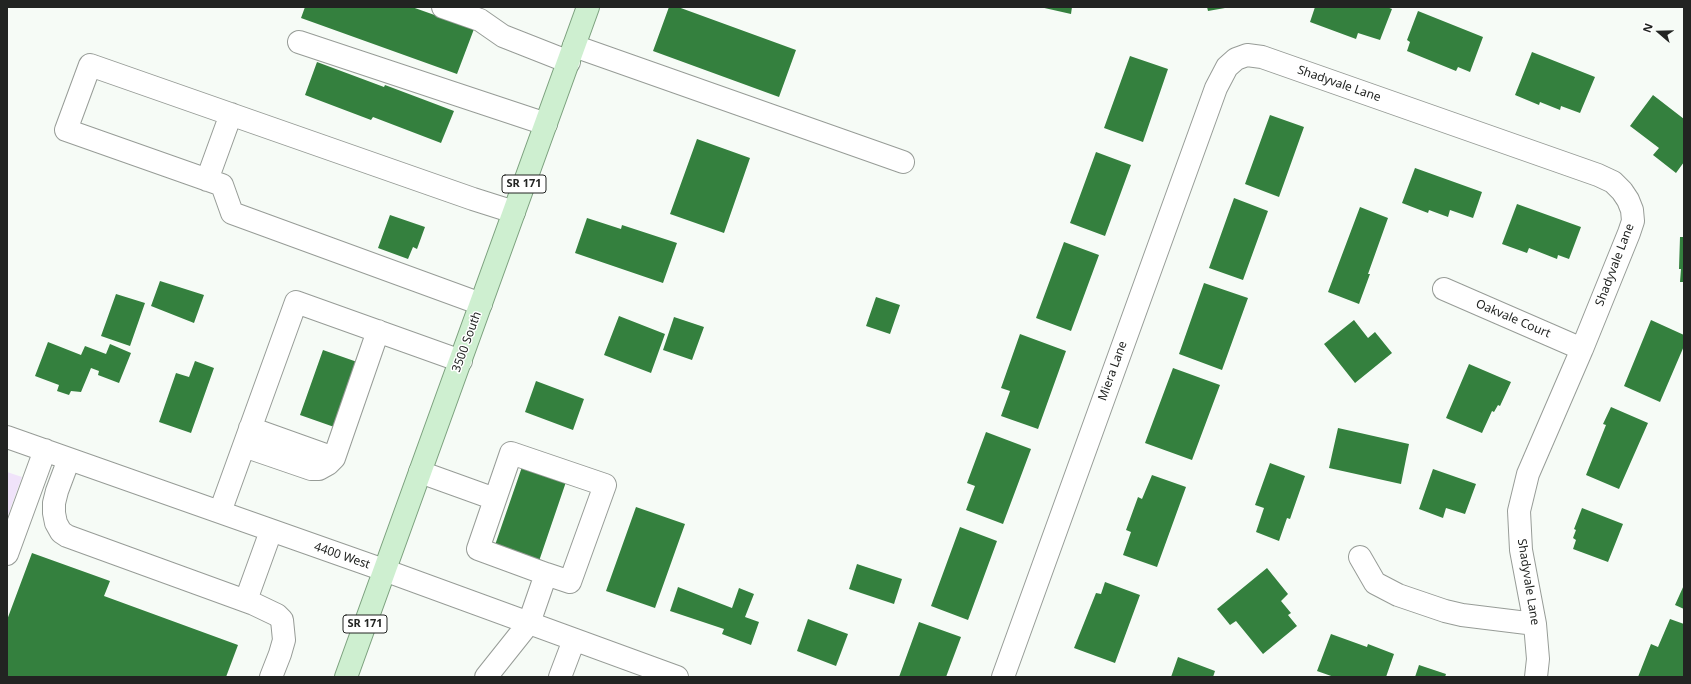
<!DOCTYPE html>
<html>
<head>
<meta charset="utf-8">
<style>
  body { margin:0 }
  #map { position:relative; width:1691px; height:684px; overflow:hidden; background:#f6fbf6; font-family:"Noto Sans",sans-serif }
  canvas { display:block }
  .frame { position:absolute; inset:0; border:8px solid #222422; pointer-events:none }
  .north { position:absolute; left:1639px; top:12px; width:40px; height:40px; -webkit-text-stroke:3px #fff; paint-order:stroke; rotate:290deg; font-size:11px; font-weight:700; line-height:16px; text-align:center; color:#222422 }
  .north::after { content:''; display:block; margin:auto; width:14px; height:18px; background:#222422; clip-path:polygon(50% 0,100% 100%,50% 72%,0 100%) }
</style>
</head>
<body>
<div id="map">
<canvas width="1691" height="684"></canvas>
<div class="frame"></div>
<div class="north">N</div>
</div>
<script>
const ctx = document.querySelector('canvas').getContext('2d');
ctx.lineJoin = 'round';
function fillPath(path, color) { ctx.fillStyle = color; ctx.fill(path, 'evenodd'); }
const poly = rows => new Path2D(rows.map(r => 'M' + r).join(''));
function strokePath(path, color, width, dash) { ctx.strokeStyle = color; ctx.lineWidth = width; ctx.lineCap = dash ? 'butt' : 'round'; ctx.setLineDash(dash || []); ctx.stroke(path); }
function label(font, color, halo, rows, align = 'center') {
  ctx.font = font + ' "Noto Sans",sans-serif'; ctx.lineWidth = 3; ctx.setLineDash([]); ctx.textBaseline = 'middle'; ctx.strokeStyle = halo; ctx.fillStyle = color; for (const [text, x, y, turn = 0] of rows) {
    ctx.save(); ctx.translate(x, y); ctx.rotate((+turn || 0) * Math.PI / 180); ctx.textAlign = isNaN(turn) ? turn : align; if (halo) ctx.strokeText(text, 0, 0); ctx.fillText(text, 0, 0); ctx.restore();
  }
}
fillPath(poly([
  [7,472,22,477,7,518]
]), '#f0e3fa');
fillPath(poly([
  [305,7,412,7,474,29,457,74,301,18],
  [669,7,678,7,796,50,779,97,653,51],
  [1040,7,1072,7,1071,14],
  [1207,7,1225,7,1225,8,1208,11],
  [1315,7,1387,7,1392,9,1380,40,1358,33,1356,39,1310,22],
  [1418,11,1483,37,1470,72,1458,67,1456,71,1407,51,1410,42,1407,40],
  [1532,52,1595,77,1580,113,1561,106,1560,110,1540,102,1539,105,1515,95],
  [1130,56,1168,69,1143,142,1104,128],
  [317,62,384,87,385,85,454,111,441,143,373,117,371,120,305,95],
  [1653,95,1684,119,1684,162,1676,173,1653,155,1659,148,1630,126],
  [1270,115,1304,127,1279,197,1245,184],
  [697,139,750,158,724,233,670,214],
  [1096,152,1131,165,1105,236,1070,223],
  [1415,168,1482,192,1473,218,1450,210,1448,217,1429,210,1428,213,1402,203],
  [1234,198,1268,211,1243,280,1209,268],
  [1517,204,1581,227,1569,259,1558,255,1557,259,1529,248,1527,253,1502,244],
  [1360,207,1388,218,1368,274,1370,274,1359,304,1328,292],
  [390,215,425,227,417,249,413,247,408,259,378,248],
  [587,218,621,229,622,225,677,243,663,283,575,253],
  [1680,237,1684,237,1684,282,1680,282,1681,269,1679,269],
  [1064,242,1099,255,1071,331,1036,318],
  [160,281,204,295,194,323,151,306],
  [1204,283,1248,298,1222,370,1179,354],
  [116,294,145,303,130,346,101,336],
  [876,297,900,305,890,334,866,326],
  [619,316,665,334,651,373,604,355],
  [674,317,704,327,692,360,663,350],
  [1354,320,1368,338,1375,332,1392,353,1355,383,1324,344],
  [1651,320,1684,335,1684,346,1660,402,1624,386],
  [1020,334,1066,351,1038,429,1001,416,1010,391,1001,388],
  [48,342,81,355,85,346,106,354,110,344,131,353,119,383,98,375,99,371,91,368,81,392,71,391,69,395,57,391,59,385,35,376],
  [323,350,360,363,337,428,300,415],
  [195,361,214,368,191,433,159,422,176,373,189,377],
  [1469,364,1511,382,1500,406,1498,405,1494,412,1492,411,1482,433,1446,418],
  [1173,368,1220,385,1192,460,1145,443],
  [536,381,584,399,573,430,525,412],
  [1611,407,1648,423,1619,489,1586,475,1606,425,1603,424],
  [1338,428,1409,444,1401,484,1329,468],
  [986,432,1031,449,1003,524,966,510,975,486,967,483],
  [1270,463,1305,476,1290,519,1287,518,1279,541,1256,532,1264,508,1255,505],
  [523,464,567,479,538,564,494,548],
  [1433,469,1476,484,1465,514,1446,508,1443,518,1419,509],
  [1152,475,1186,487,1157,567,1123,555,1131,532,1126,530,1138,497,1142,499],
  [636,507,685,524,655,608,606,591],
  [1582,508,1623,524,1608,562,1573,549,1576,540,1573,538,1576,530,1574,529],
  [960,527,997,541,968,620,931,606],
  [32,553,110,581,104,596,238,645,226,677,7,677,7,620],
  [857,564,902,579,894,604,849,589],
  [1267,568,1288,594,1281,601,1291,613,1288,615,1297,626,1263,654,1236,621,1230,625,1217,609],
  [1105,582,1140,595,1115,663,1074,648,1096,593,1101,594],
  [1684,585,1684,609,1675,605],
  [678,587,732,608,739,588,754,594,745,617,759,622,751,645,722,634,724,629,670,611],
  [808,619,848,634,836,666,797,651],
  [1670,619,1684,624,1684,677,1638,677,1651,644,1658,647],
  [919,622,961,637,946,677,899,677],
  [1331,634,1367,647,1368,644,1394,654,1386,677,1334,677,1317,671],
  [1178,657,1215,671,1213,677,1171,677],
  [1419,665,1446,674,1445,677,1415,677]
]), '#34803e');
const minor = poly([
  [443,7,480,20,503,36,569,62],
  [299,42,546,124],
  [574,46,903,162],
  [207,180,231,114],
  [1444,289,1582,349],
  [481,304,232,213,222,185,66,130,90,65,473,199,514,212],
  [250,428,334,458,378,331],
  [7,437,384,570,677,677],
  [244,446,311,469,319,469,328,464,334,458],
  [69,459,57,491,54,503,54,513,56,523,61,532,67,536,254,604,277,615,282,620,284,640,280,654,271,677],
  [420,472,495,499],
  [220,512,296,302,461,361],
  [7,554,45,450],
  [1360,557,1375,583,1398,595,1445,611,1462,615,1535,624],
  [246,600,271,531],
  [486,677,529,623,546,574,478,549,511,453,605,485,570,582,546,574],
  [560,677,574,640],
  [1003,677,1216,88,1227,67,1236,59,1247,55,1262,57,1598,175,1613,182,1622,191,1628,200,1632,210,1633,221,1629,233,1582,349,1528,474,1519,511,1521,550,1535,624,1538,659,1536,677]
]);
const major = poly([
  [346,677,588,7]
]);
strokePath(minor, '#979c97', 24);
strokePath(major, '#7ca17e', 24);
strokePath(minor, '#fff', 22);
strokePath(major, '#ceefd0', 22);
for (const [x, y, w] of [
  [524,184,44],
  [365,624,44]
]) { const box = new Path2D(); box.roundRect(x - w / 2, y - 9, w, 18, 3); ctx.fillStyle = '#fff'; ctx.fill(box); strokePath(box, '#222422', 1); }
label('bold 11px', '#222422', null, [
  ["SR 171",524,184],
  ["SR 171",365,624]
]);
label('12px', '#222422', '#fff', [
  ["Shadyvale Lane",1339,84,19],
  ["Shadyvale Lane",1615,265,-69],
  ["Oakvale Court",1513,319,23],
  ["3500 South",467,342,-70],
  ["Miera Lane",1113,371,-70],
  ["4400 West",342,556,19],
  ["Shadyvale Lane",1528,582,81]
]);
</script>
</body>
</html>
